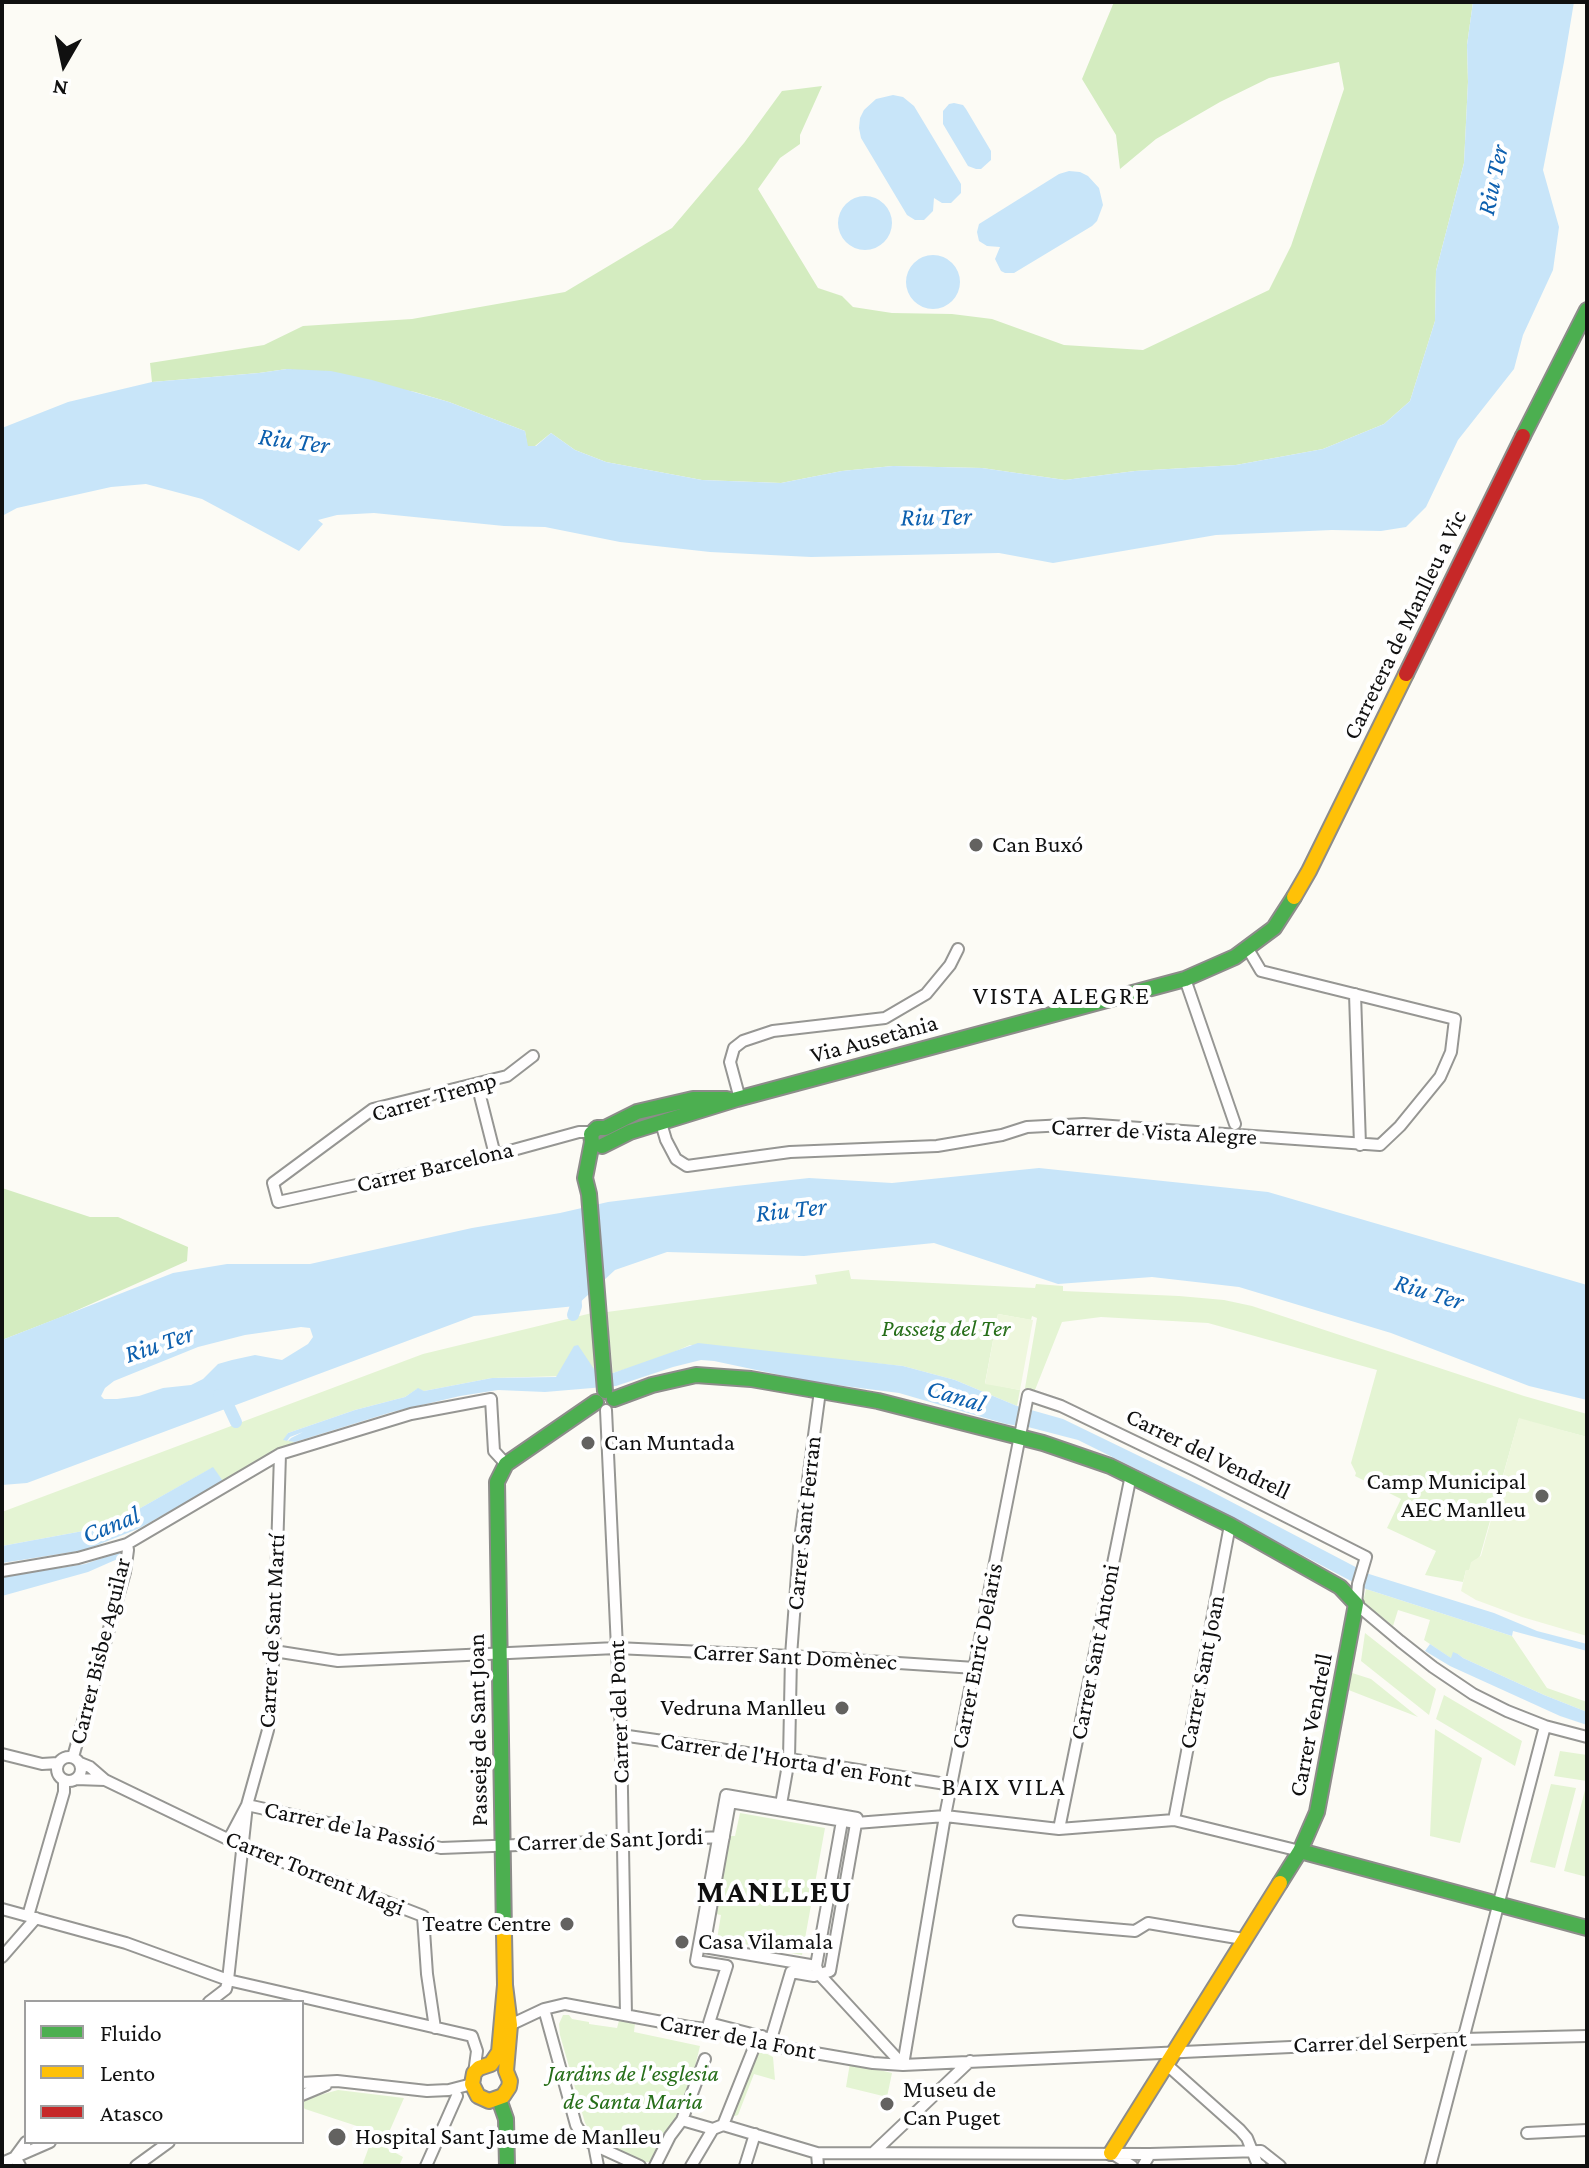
<!DOCTYPE html>
<html>
<head>
<meta charset="utf-8">
<style>
  body { margin:0 }
  #map { position:relative; width:1589px; height:2168px; overflow:hidden; background:#fcfbf5; font-family:"Crimson Pro",serif }
  canvas { display:block }
  .frame { position:absolute; inset:0; border:4px solid #101010; pointer-events:none }
  .legend { position:absolute; left:24px; top:2000px; width:280px; height:144px; box-sizing:border-box; background:#fff; border:2px solid #9f9f9f; margin:0; padding:10px 14px; list-style:none; font-size:24px; color:#101010 }
  .legend li { display:flex; align-items:center; gap:16px; height:40px }
  .legend b { width:40px; border:2px solid #9f9f9f }
  .north { position:absolute; left:24px; top:24px; width:80px; height:80px; -webkit-text-stroke:6px #fff; paint-order:stroke; rotate:189deg; font-size:22px; font-weight:700; line-height:32px; text-align:center; color:#101010 }
  .north::after { content:''; display:block; margin:auto; width:28px; height:36px; background:#101010; clip-path:polygon(50% 0,100% 100%,50% 72%,0 100%) }
</style>
</head>
<body>
<div id="map">
<canvas width="1589" height="2168"></canvas>
<div class="frame"></div>
<ul class="legend">
<li><b style="height:10px;background:#4caf50"></b>Fluido</li>
<li><b style="height:10px;background:#ffc107"></b>Lento</li>
<li><b style="height:10px;background:#c62828"></b>Atasco</li>
</ul>
<div class="north">N</div>
</div>
<script>
const ctx = document.querySelector('canvas').getContext('2d');
ctx.lineJoin = 'round';
function fillPath(path, color) { ctx.fillStyle = color; ctx.fill(path, 'evenodd'); }
const poly = rows => new Path2D(rows.map(r => 'M' + r).join(''));
function strokePath(path, color, width, dash) { ctx.strokeStyle = color; ctx.lineWidth = width; ctx.lineCap = dash ? 'butt' : 'round'; ctx.setLineDash(dash || []); ctx.stroke(path); }
function label(font, color, halo, rows, align = 'center') {
  ctx.font = font + ' "Crimson Pro",serif'; ctx.lineWidth = 8; ctx.setLineDash([]); ctx.textBaseline = 'middle'; ctx.strokeStyle = halo; ctx.fillStyle = color; for (const [text, x, y, turn = 0] of rows) {
    ctx.save(); ctx.translate(x, y); ctx.rotate((+turn || 0) * Math.PI / 180); ctx.textAlign = isNaN(turn) ? turn : align; if (halo) ctx.strokeText(text, 0, 0); ctx.fillText(text, 0, 0); ctx.restore();
  }
}
fillPath(poly([
  [849,1270,851,1279,1035,1288,1036,1284,1063,1286,1063,1291,1179,1296,1224,1300,1252,1306,1524,1396,1587,1414,1587,1437,1519,1419,1480,1556,1469,1570,1466,1570,1463,1582,1425,1575,1436,1551,1387,1528,1401,1499,1355,1476,1356,1473,1351,1463,1377,1370,1208,1323,1101,1317,1062,1322,1035,1390,1025,1388,1037,1318,1032,1316,1031,1320,998,1314,985,1383,1020,1390,1017,1406,955,1380,903,1366,690,1345,658,1359,613,1373,607,1312,817,1284,815,1275],
  [592,1313,598,1375,492,1378,424,1391,417,1389,405,1397,355,1410,288,1433,284,1440,295,1442,275,1450,223,1481,212,1468,130,1514,94,1529,2,1546,2,1512,423,1354],
  [1366,1589,1512,1636,1547,1688,1587,1702,1587,1712,1544,1695,1463,1658,1458,1654,1452,1659,1424,1640,1430,1620,1398,1610,1393,1626,1363,1602],
  [1365,1633,1436,1689,1429,1715,1361,1661],
  [1349,1672,1371,1679,1418,1717,1346,1689],
  [1444,1695,1522,1741,1515,1766,1436,1719],
  [1435,1729,1482,1758,1460,1843,1430,1836],
  [1560,1751,1587,1755,1587,1781,1554,1776],
  [1551,1784,1576,1788,1555,1868,1530,1862],
  [1585,1790,1587,1790,1587,1877,1564,1871],
  [740,1813,825,1828,802,1955,717,1939,721,1915,716,1914,729,1836,735,1836],
  [563,2015,569,2015,572,2019,589,2022,589,2024,617,2028,619,2021,635,2023,634,2032,700,2046,690,2088,678,2123,653,2162,642,2162,610,2147,591,2132,585,2123,560,2035,559,2024],
  [758,2049,773,2057,775,2080,754,2074,738,2115,731,2117],
  [850,2063,892,2073,887,2097,846,2087],
  [338,2090,404,2098,383,2146,403,2157,399,2166,362,2166,370,2144,372,2131,305,2109,302,2106,302,2100]
]), '#e4f4d3');
fillPath(poly([
  [1114,2,1473,2,1467,45,1468,82,1464,163,1436,271,1435,321,1410,401,1384,424,1323,449,1236,465,1135,471,1065,480,982,468,893,466,842,471,781,483,702,480,606,462,575,450,551,433,535,446,527,446,525,431,449,402,415,392,287,369,259,373,152,382,150,363,264,345,303,326,412,319,565,292,672,228,744,143,782,91,822,86,800,135,800,144,780,158,758,189,818,288,842,296,853,307,892,313,952,314,992,319,1064,345,1143,350,1269,290,1291,246,1344,89,1339,62,1269,78,1220,102,1156,139,1120,169,1116,135,1082,79],
  [2,1188,90,1217,118,1217,188,1247,187,1261,64,1316,2,1340]
]), '#d4ecc0');
fillPath(poly([
  [998,1314,1033,1320,1020,1390,985,1384],
  [1519,1418,1587,1437,1587,1636,1522,1617,1476,1600,1461,1591,1466,1570,1469,1570,1471,1562,1481,1556]
]), '#eef7dd');
fillPath(poly([
  [1473,2,1574,2,1564,62,1543,170,1559,227,1553,270,1523,335,1514,369,1458,440,1426,507,1406,527,1381,531,1332,530,1216,535,1053,563,999,553,811,557,710,552,620,542,545,527,504,526,374,513,337,515,318,520,323,524,299,551,202,499,146,484,111,487,17,508,2,516,2,428,68,402,152,382,259,373,287,369,331,371,372,380,449,402,525,431,528,446,536,446,551,433,575,450,606,462,702,480,781,483,842,471,893,466,982,468,1065,480,1135,471,1236,465,1323,449,1384,424,1410,401,1435,321,1436,271,1464,163,1468,82,1467,45],
  [893,95,903,97,914,106,961,184,961,193,951,203,942,203,934,198,933,211,924,220,915,220,907,215,861,138,859,128,860,118,864,110,876,99],
  [954,103,963,105,966,109,991,151,991,160,981,169,976,169,968,166,943,124,943,111,949,104],
  [1069,171,1080,172,1088,176,1099,188,1103,205,1097,221,1092,226,1014,273,1005,273,1001,271,995,259,1000,247,987,246,979,241,977,232,979,224,1059,174],
  '838 223a27 27 0 1 1 54 0a27 27 0 1 1-54 0Z',
  '906 282a27 27 0 1 1 54 0a27 27 0 1 1-54 0Z',
  [1039,1168,1268,1192,1587,1285,1587,1400,1529,1386,1391,1333,1239,1287,1152,1277,1058,1284,934,1243,804,1256,667,1252,615,1270,576,1306,474,1316,27,1483,2,1485,2,1340,173,1273,227,1264,310,1264,472,1228,560,1213,608,1202,736,1186,809,1178,892,1183],
  [301,1327,310,1328,313,1337,308,1344,282,1360,255,1355,232,1360,218,1364,203,1379,191,1385,163,1388,139,1396,117,1399,104,1399,101,1396,105,1388,114,1381,198,1347,245,1335],
  [698,1343,903,1366,955,1380,1017,1406,1063,1419,1201,1486,1369,1574,1494,1613,1537,1631,1587,1644,1587,1651,1513,1631,1512,1636,1366,1589,1197,1499,1078,1440,1028,1427,1006,1424,899,1393,813,1382,714,1361,701,1360,673,1367,616,1386,545,1392,498,1390,460,1396,392,1412,295,1442,288,1441,291,1438,303,1432,290,1437,287,1441,283,1440,288,1433,355,1410,405,1397,418,1388,424,1391,492,1378,556,1377,574,1346,578,1345,598,1375,613,1373],
  [213,1467,223,1481,140,1528,85,1550,2,1563,2,1546,94,1529,130,1514],
  [120,1552,122,1557,88,1572,2,1596,2,1577,85,1564],
  [1430,1644,1451,1658,1453,1652,1458,1654,1463,1658,1544,1695,1587,1712,1587,1725,1560,1716,1450,1666,1425,1651]
]), '#c8e5f9');
strokePath(poly([
  [573,1315,576,1306,575,1291],
  [219,1395,229,1407,236,1422]
]), '#c8e5f9', 12);
const street = poly([
  [1185,979,1235,1124],
  [1355,994,1360,1145],
  [533,1056,507,1076,373,1109,273,1183,278,1202,495,1155,579,1132,592,1132],
  [477,1084,495,1155],
  [740,1099,730,1062,734,1048,743,1041,773,1031,885,1018,926,994,950,965,958,949],
  [661,1123,666,1140,676,1159,687,1166,790,1152,937,1146,1002,1135,1027,1127,1084,1124,1380,1145,1400,1126,1440,1077,1451,1052,1455,1019,1261,971,1248,949],
  [606,1410,621,1735,626,2015],
  [2,1571,78,1558,127,1544,280,1454,411,1414,491,1399,494,1451,506,1464],
  [274,1651,338,1661,616,1648,791,1656,975,1668],
  [621,1735,789,1759,952,1785],
  [2,1754,42,1764,58,1763],
  '57 1769a12 12 0 1 1 24 0a12 12 0 1 1-24 0Z',
  [73,1757,125,1572,128,1550,127,1544],
  [80,1763,90,1767,105,1780,242,1846,423,1916,427,1974,435,2028],
  [76,1779,105,1780],
  [726,1795,857,1818,830,1971,814,1976,791,1972,771,2039,709,2023,727,1966,696,1961,726,1795],
  [780,1810,789,1759,791,1656,799,1547,820,1391],
  [1174,1820,1230,1525],
  [842,1821,816,1966,819,1974,903,2065],
  [1059,1829,1131,1475],
  [229,1839,247,1805,441,1848,724,1837],
  [2,1909,126,1943,228,1980,472,2036,477,2051,474,2073],
  [28,1916,64,1792,64,1780],
  [1019,1921,1135,1931,1148,1923,1243,1939],
  [2,1957,36,1918],
  [816,1966,704,1947,730,1802,856,1823,945,1816,1059,1829,1174,1820,1300,1851],
  [209,2002,226,1989,228,1980,247,1805,268,1730,274,1651,280,1454],
  [544,2009,576,2125,585,2139,594,2145,640,2166],
  [510,2025,544,2009,565,2004,689,2027,715,2030,780,2047,873,2063,903,2065,1463,2039,1587,2036],
  [1166,2064,1240,2130,1247,2138,1257,2163,1261,2166],
  [903,2065,945,1816,1028,1395,1061,1406,1194,1470,1366,1557,1358,1584,1356,1604,1400,1641,1433,1667,1473,1694,1507,1711,1545,1726,1587,1737],
  [302,2083,337,2081,427,2091,449,2090,472,2084],
  [302,2095,326,2085],
  [682,2120,713,2129],
  [723,2125,757,2040,762,2036],
  [713,2129,723,2125,817,2153,1150,2154],
  [1527,2133,1587,2130],
  [594,2145,598,2166],
  [817,2153,818,2166],
  [873,2153,970,2061],
  [1113,2154,1132,2166],
  [2,2163,50,2142],
  [20,2166,15,2157,26,2142],
  [136,2166,169,2142],
  [426,2166,457,2096],
  [655,2166,670,2136,682,2120,705,2059],
  [691,2166,713,2129],
  [745,2166,755,2134],
  [1143,2166,1150,2154,1261,2151,1280,2166],
  [1430,2166,1545,1726]
]);
const fast = poly([
  [1523,436,1587,310],
  [602,1146,630,1132,737,1099,1185,979,1235,957,1274,928,1294,897],
  [605,1391,589,1194,585,1178,592,1142,591,1134,597,1128,605,1128,637,1112,693,1099,727,1099],
  [614,1399,652,1385,696,1375,751,1379,878,1401,1043,1443,1110,1466,1230,1525,1340,1587,1356,1604,1317,1812,1300,1851,1280,1883],
  [1300,1851,1587,1928],
  [504,1934,497,1482,506,1464,596,1402],
  [499,2099,506,2119,507,2166]
]);
const slow = poly([
  [1294,897,1309,871,1406,674],
  [504,1934,505,1985,499,2052,491,2064,479,2068,474,2073,472,2084,478,2096,489,2101,503,2096,509,2087,510,2081,506,2071,510,2025,505,1985],
  [1111,2153,1280,1883]
]);
const jam = poly([
  [1406,674,1523,436]
]);
strokePath(street, '#969693', 14);
strokePath(fast, '#8d8c8a', 18);
strokePath(slow, '#8d8c8a', 18);
strokePath(jam, '#8d8c8a', 18);
strokePath(street, '#fffefe', 10);
strokePath(fast, '#4caf50', 14);
strokePath(slow, '#ffc107', 14);
strokePath(jam, '#c62828', 14);
for (const [x, y, r, color] of [
  [976,845,8,"#636260"],
  [588,1443,8,"#636260"],
  [1542,1496,8,"#636260"],
  [842,1708,8,"#636260"],
  [567,1924,8,"#636260"],
  [682,1942,8,"#636260"],
  [887,2104,8,"#636260"],
  [337,2137,10,"#636260"]
]) { const dot = new Path2D(); dot.arc(x, y, r, 0, 2 * Math.PI); ctx.fillStyle = color; ctx.fill(dot); strokePath(dot, '#fff', 3); }
label('24px', '#101010', '#fff', [
  ["Carretera de Manlleu a Vic",1405,625,-64],
  ["Via Ausetània",874,1039,-15],
  ["Carrer Tremp",434,1097,-16],
  ["Carrer de Vista Alegre",1154,1132,3],
  ["Carrer Barcelona",435,1167,-13],
  ["Carrer del Vendrell",1208,1454,26],
  ["Carrer Sant Ferran",804,1523,-84],
  ["Carrer de Sant Martí",272,1631,-87],
  ["Carrer Bisbe Aguilar",100,1651,-76],
  ["Carrer Sant Antoni",1095,1652,-79],
  ["Carrer Enric Delaris",977,1656,-79],
  ["Carrer Sant Domènec",795,1657,3],
  ["Carrer Sant Joan",1202,1672,-79],
  ["Carrer del Pont",619,1712,-92],
  ["Carrer Vendrell",1311,1725,-79],
  ["Passeig de Sant Joan",478,1730,-91],
  ["Carrer de l'Horta d'en Font",786,1760,9],
  ["Carrer de la Passió",350,1827,12],
  ["Carrer de Sant Jordi",610,1840,-2],
  ["Carrer Torrent Magi",315,1873,22],
  ["Carrer de la Font",738,2037,11],
  ["Carrer del Serpent",1380,2042,-2]
]);
label('24px', '#101010', '#fff', [
  ["Can Buxó",992,845],
  ["Can Muntada",604,1443],
  ["Camp Municipal",1526,1482,"right"],
  ["AEC Manlleu",1526,1510,"right"],
  ["Vedruna Manlleu",826,1708,"right"],
  ["Teatre Centre",551,1924,"right"],
  ["Casa Vilamala",698,1942],
  ["Museu de",903,2090],
  ["Can Puget",903,2118],
  ["Hospital Sant Jaume de Manlleu",355,2137]
], 'left');
label('italic 24px', '#266e19', '#fff', [
  ["Passeig del Ter",946,1329],
  ["Jardins de l'esglesia",633,2074],
  ["de Santa Maria",633,2102]
]);
label('italic 26px', '#0c5fae', '#fff', [
  ["Riu Ter",1493,180,-78],
  ["Riu Ter",294,441,8],
  ["Riu Ter",936,517,-1],
  ["Riu Ter",791,1210,-6],
  ["Riu Ter",1429,1292,17],
  ["Riu Ter",159,1344,-19],
  ["Canal",956,1396,17],
  ["Canal",111,1525,-22]
]);
ctx.letterSpacing = '2px';
label('26px', '#101010', '#fff', [
  ["VISTA ALEGRE",1062,996],
  ["BAIX VILA",1004,1787]
]);
ctx.letterSpacing = '0px';
ctx.letterSpacing = '2px';
label('bold 32px', '#101010', '#fff', [
  ["MANLLEU",775,1892]
]);
ctx.letterSpacing = '0px';
</script>
</body>
</html>
